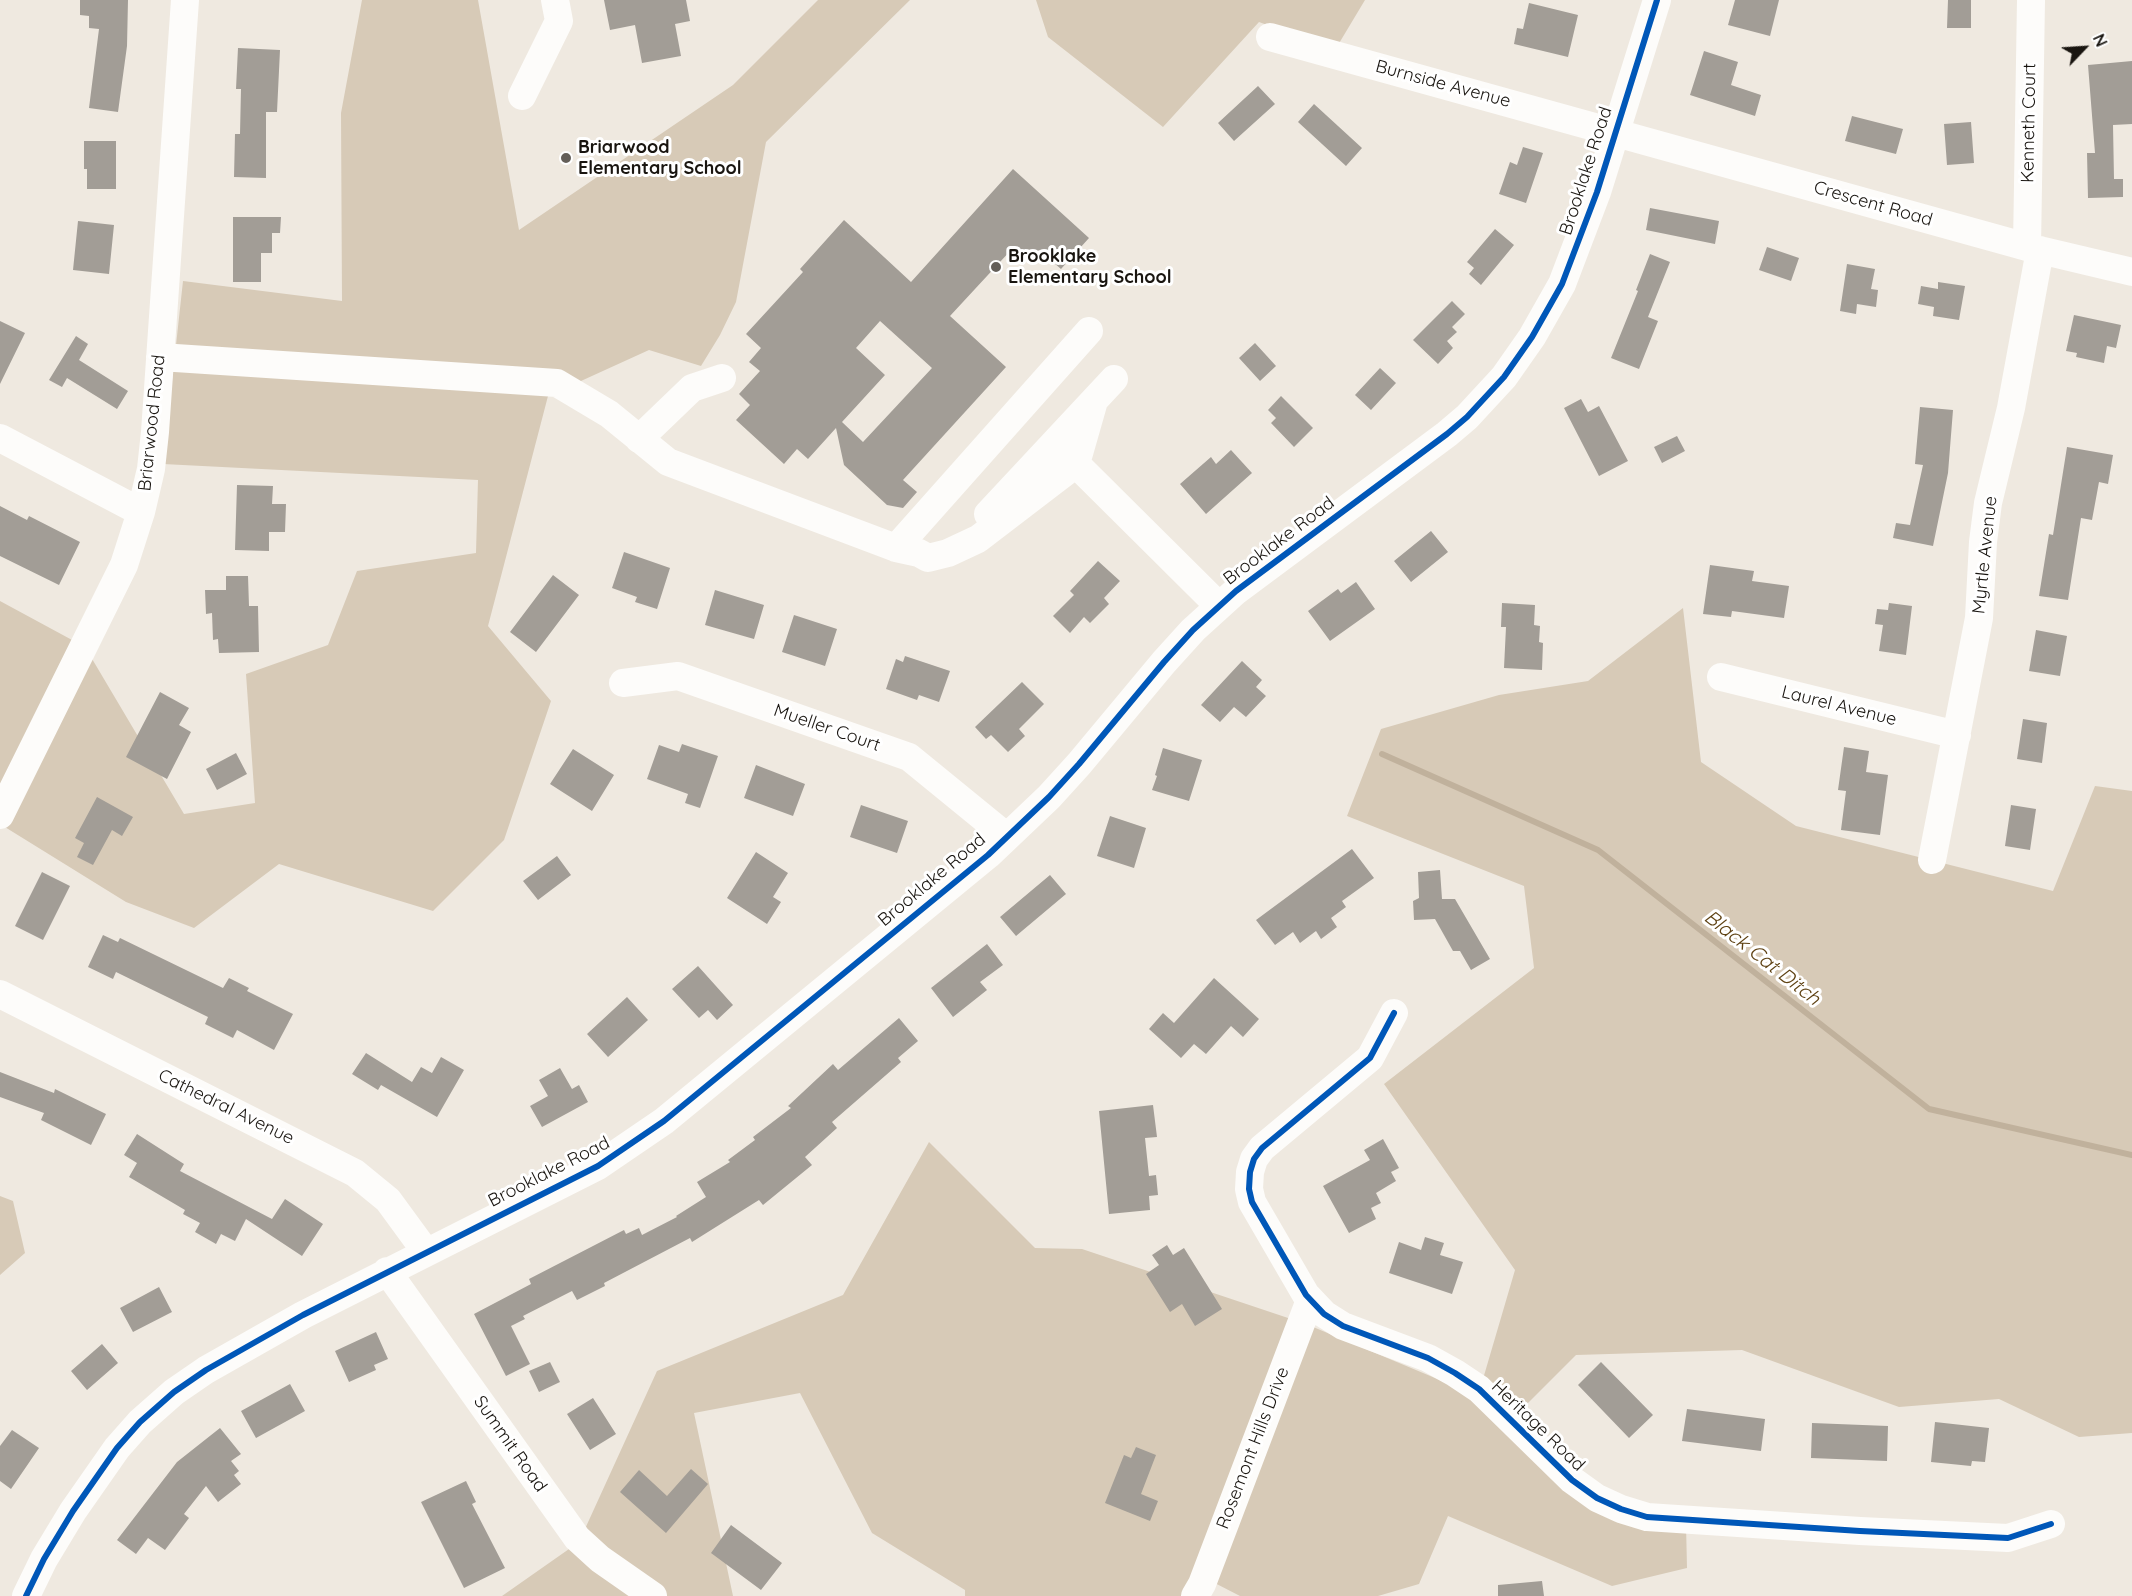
<!DOCTYPE html>
<html>
<head>
<meta charset="utf-8">
<style>
  body { margin:0 }
  #map { position:relative; width:2132px; height:1596px; overflow:hidden; background:#efe9e0; font-family:Quicksand,sans-serif }
  canvas { display:block }
  .north { position:absolute; left:2054px; top:18px; width:60px; height:60px; -webkit-text-stroke:4px #fff; paint-order:stroke; rotate:65deg; font-size:16px; font-weight:700; line-height:24px; text-align:center; color:#191510 }
  .north::after { content:''; display:block; margin:auto; width:21px; height:27px; background:#191510; clip-path:polygon(50% 0,100% 100%,50% 72%,0 100%) }
</style>
</head>
<body>
<div id="map">
<canvas width="2132" height="1596"></canvas>
<div class="north">N</div>
</div>
<script>
const ctx = document.querySelector('canvas').getContext('2d');
ctx.lineJoin = 'round';
function fillPath(path, color) { ctx.fillStyle = color; ctx.fill(path, 'evenodd'); }
const poly = rows => new Path2D(rows.map(r => 'M' + r).join(''));
function strokePath(path, color, width, dash) { ctx.strokeStyle = color; ctx.lineWidth = width; ctx.lineCap = dash ? 'butt' : 'round'; ctx.setLineDash(dash || []); ctx.stroke(path); }
function label(font, color, halo, rows, align = 'center') {
  ctx.font = font + ' Quicksand,sans-serif'; ctx.lineWidth = 6; ctx.setLineDash([]); ctx.textBaseline = 'middle'; ctx.strokeStyle = halo; ctx.fillStyle = color; for (const [text, x, y, turn = 0] of rows) {
    ctx.save(); ctx.translate(x, y); ctx.rotate((+turn || 0) * Math.PI / 180); ctx.textAlign = isNaN(turn) ? turn : align; if (halo) ctx.strokeText(text, 0, 0); ctx.fillText(text, 0, 0); ctx.restore();
  }
}
fillPath(poly([
  [362,0,478,0,519,230,733,85,818,0,910,0,766,142,736,302,720,335,701,366,649,350,548,396,488,626,551,701,504,840,433,911,279,864,194,928,126,902,0,824,0,601,85,647,184,814,255,803,246,674,328,645,357,571,476,553,478,480,163,464,183,281,342,301,341,113],
  [1036,0,1365,0,1335,50,1259,22,1163,127,1048,37],
  [1683,608,1701,762,1796,826,2053,891,2095,786,2132,791,2132,1433,2079,1437,1999,1399,1899,1407,1742,1350,1576,1355,1510,1421,1604,1503,1686,1524,1687,1568,1612,1586,1448,1516,1419,1584,1378,1596,1240,1596,1207,1579,1194,1596,965,1596,965,1590,872,1533,800,1393,694,1413,733,1596,502,1596,579,1542,657,1371,843,1295,929,1142,1035,1248,1082,1249,1306,1324,1478,1396,1515,1270,1384,1084,1534,968,1524,886,1347,816,1381,729,1499,695,1588,681],
  [0,1196,13,1201,25,1253,0,1275]
]), '#d7cab7');
strokePath(poly([
  [1382,754,1598,850,1929,1109,2132,1155]
]), '#c0b19c', 6);
fillPath(poly([
  [80,0,128,0,127,46,118,112,89,108,99,29,89,28,89,16,80,15],
  [604,0,686,0,690,21,675,24,681,56,642,63,635,25,610,30],
  [1735,0,1779,0,1770,36,1728,25],
  [1948,0,1971,0,1971,28,1947,28],
  [1529,3,1578,15,1568,57,1514,44,1517,28,1523,29],
  [238,48,280,50,277,112,266,112,266,178,234,177,235,134,240,134,241,89,236,89],
  [1704,51,1738,62,1731,85,1761,95,1755,116,1690,95],
  [2132,61,2132,124,2113,125,2114,179,2123,179,2123,197,2088,198,2087,153,2095,153,2088,65],
  [1258,86,1275,104,1234,141,1218,123],
  [1314,104,1362,148,1346,166,1298,122],
  [1852,116,1903,129,1896,154,1845,141],
  [1971,122,1974,163,1947,165,1944,124],
  [84,141,116,141,116,189,87,189,87,169,84,169],
  [1523,147,1543,153,1526,203,1499,194,1510,162,1517,165],
  [1013,169,1089,238,1061,269,1039,250,1034,255,1028,249,1021,257,1012,249,950,316,1006,367,903,480,917,492,903,508,887,505,844,465,836,428,808,459,797,449,784,464,736,420,750,405,739,394,760,371,749,362,761,348,746,334,803,272,800,269,844,220,911,282],
  [880,321,932,368,863,442,842,422,885,375,856,348],
  [1650,208,1719,221,1715,244,1646,230],
  [233,217,281,217,280,233,272,233,272,253,261,253,261,282,233,282],
  [78,221,114,225,109,274,73,270],
  [1495,229,1514,245,1481,285,1469,274,1474,268,1467,262],
  [1767,247,1799,258,1791,281,1759,270],
  [1650,254,1670,262,1648,317,1658,321,1639,369,1611,358,1638,291,1636,290],
  [1847,264,1875,269,1871,289,1878,290,1876,307,1857,304,1856,314,1840,311],
  [1938,282,1965,286,1959,320,1933,316,1934,307,1918,304,1921,286,1938,289],
  [1452,301,1465,314,1452,327,1457,332,1447,341,1453,348,1438,364,1413,340],
  [2074,315,2121,325,2116,348,2107,346,2104,363,2076,357,2077,353,2066,351],
  [0,321,25,333,0,384],
  [76,336,88,344,79,360,128,391,117,409,67,378,62,387,49,380],
  [1255,343,1276,366,1260,381,1239,358],
  [1380,368,1396,383,1371,410,1355,395],
  [1281,396,1313,428,1294,447,1271,423,1276,418,1268,410],
  [1581,399,1588,412,1599,406,1628,461,1599,476,1564,408],
  [1920,407,1953,410,1948,473,1933,546,1893,538,1896,523,1910,525,1923,465,1915,464],
  [1677,436,1685,451,1662,463,1654,447],
  [2067,447,2113,455,2108,484,2099,482,2092,520,2081,518,2068,600,2039,596,2049,534,2053,535],
  [1231,450,1252,473,1206,514,1180,484,1211,457,1216,464],
  [237,485,273,486,272,504,286,504,285,532,269,532,269,551,235,550],
  [0,506,27,520,29,516,80,542,59,585,0,556],
  [1431,531,1448,552,1411,582,1394,561],
  [624,552,670,568,657,609,635,602,637,597,612,588],
  [1098,561,1120,581,1104,598,1109,604,1090,623,1084,617,1070,633,1053,616,1074,595,1070,591],
  [1710,565,1754,571,1752,581,1789,586,1784,618,1732,611,1731,617,1703,614],
  [553,575,579,595,536,652,510,632],
  [226,576,248,576,249,606,258,606,259,652,219,653,218,639,213,640,212,613,206,614,205,590,226,590],
  [1356,582,1375,609,1330,641,1308,611,1338,589,1341,593],
  [715,590,764,605,754,639,705,625],
  [1502,603,1535,605,1534,625,1540,626,1539,642,1543,643,1542,670,1504,668,1506,627,1501,627],
  [1889,603,1912,606,1906,655,1879,651,1883,625,1875,624,1877,609,1888,610],
  [794,615,837,629,825,666,782,652],
  [2036,630,2067,636,2060,676,2029,671],
  [905,656,950,671,939,702,919,695,917,700,886,689,896,659,903,662],
  [1242,661,1262,680,1256,687,1266,696,1246,717,1234,707,1220,722,1201,705],
  [1022,682,1044,704,1019,729,1025,736,1008,752,991,735,986,739,975,727],
  [160,692,189,708,179,725,191,732,167,779,126,757],
  [2023,719,2047,723,2042,763,2017,759],
  [682,744,718,756,700,808,685,803,688,794,647,779,659,745,679,752],
  [1844,747,1869,751,1866,772,1888,775,1880,835,1841,830,1846,791,1838,790],
  [1163,748,1202,760,1189,801,1152,790,1157,776,1155,775],
  [573,749,614,775,592,811,550,784],
  [236,753,247,774,217,790,206,769],
  [756,765,805,784,793,816,744,798],
  [97,797,133,817,122,836,112,830,93,865,77,857,84,843,75,838],
  [861,805,908,821,897,853,850,837],
  [2011,805,2036,809,2030,850,2005,846],
  [1110,816,1146,828,1134,868,1097,856],
  [1352,849,1374,878,1342,901,1346,907,1331,918,1337,927,1321,939,1316,931,1300,943,1293,932,1275,945,1256,920],
  [756,852,788,873,773,897,781,902,767,924,727,898],
  [557,856,571,875,538,900,523,881],
  [1440,870,1442,899,1455,899,1490,959,1471,970,1460,951,1453,951,1435,919,1414,920,1413,901,1419,898,1418,872],
  [42,872,70,886,43,940,15,926],
  [1050,875,1066,894,1016,936,1000,917],
  [103,935,118,942,120,938,223,988,229,978,249,988,247,991,293,1014,274,1050,237,1030,233,1038,205,1024,208,1017,116,972,113,979,88,967],
  [987,944,1003,965,980,982,987,990,953,1017,931,988],
  [698,966,733,1005,717,1020,708,1010,699,1018,672,989],
  [1214,978,1259,1019,1243,1037,1231,1026,1206,1054,1194,1044,1181,1058,1149,1029,1163,1013,1174,1023],
  [627,997,648,1020,608,1057,587,1034],
  [899,1018,918,1041,898,1058,901,1062,832,1122,837,1128,805,1157,812,1165,763,1205,759,1200,692,1242,690,1238,604,1283,605,1286,577,1300,572,1291,523,1316,525,1319,511,1326,530,1364,506,1376,474,1314,531,1284,529,1279,624,1230,626,1234,639,1228,642,1235,677,1217,676,1216,706,1197,697,1182,730,1162,728,1160,755,1140,753,1137,791,1108,788,1106,833,1064,838,1070],
  [366,1053,412,1082,421,1067,432,1073,441,1057,464,1070,437,1117,381,1085,378,1090,352,1074],
  [560,1068,572,1089,579,1085,588,1102,542,1127,530,1106,548,1096,539,1080],
  [0,1072,54,1093,55,1089,106,1114,91,1145,41,1120,44,1113,0,1097],
  [1153,1105,1157,1137,1145,1138,1149,1176,1156,1175,1158,1195,1149,1196,1150,1210,1109,1214,1099,1111],
  [137,1134,184,1164,180,1171,272,1219,285,1199,323,1224,302,1256,246,1219,235,1241,221,1234,216,1244,195,1232,200,1223,183,1214,185,1210,129,1177,137,1163,124,1155],
  [1383,1139,1399,1168,1391,1172,1396,1181,1376,1193,1381,1203,1371,1208,1376,1219,1349,1233,1323,1186,1370,1160,1364,1150],
  [1425,1237,1444,1243,1440,1255,1463,1262,1452,1294,1389,1273,1399,1242,1421,1250],
  [1167,1245,1173,1255,1184,1248,1222,1309,1195,1326,1182,1304,1170,1312,1146,1274,1159,1265,1152,1255],
  [159,1287,172,1312,133,1332,120,1308],
  [376,1332,388,1359,374,1365,376,1370,349,1382,335,1351],
  [102,1344,118,1363,87,1390,71,1371],
  [550,1362,560,1382,539,1392,529,1371],
  [1601,1362,1653,1415,1629,1438,1578,1385],
  [290,1384,305,1411,256,1438,241,1411],
  [593,1398,616,1434,590,1450,567,1414],
  [1687,1409,1765,1419,1761,1451,1682,1441],
  [1935,1422,1989,1428,1985,1462,1972,1461,1971,1466,1931,1462],
  [1812,1423,1888,1426,1887,1461,1811,1458],
  [220,1428,241,1454,231,1461,239,1471,234,1475,241,1484,218,1502,206,1486,184,1514,189,1518,165,1550,148,1538,136,1554,117,1540,177,1462],
  [12,1430,39,1448,11,1489,0,1481,0,1446],
  [1136,1447,1156,1455,1141,1494,1158,1501,1150,1521,1105,1503,1124,1455,1131,1458],
  [691,1469,708,1484,666,1533,620,1492,639,1470,667,1496],
  [466,1481,476,1502,472,1504,505,1568,464,1588,421,1502],
  [731,1525,782,1563,761,1590,711,1553],
  [1542,1581,1544,1596,1498,1596,1498,1585]
]), '#a29d96');
strokePath(poly([
  [1270,37,2027,247,2132,272],
  [522,96,559,21,555,0],
  [2027,247,2031,0],
  [160,357,557,383,609,414,668,462,896,548,919,553,928,558,948,553,978,539,1076,464,1094,401],
  [0,438,141,512],
  [639,439,692,388,722,378],
  [1062,450,1219,606],
  [988,514,1114,379],
  [896,548,1089,331],
  [1721,677,1957,735],
  [623,683,678,676,909,757,1007,837],
  [0,815,124,565,141,512,151,469,155,432,185,0],
  [1932,860,1979,618,1983,542,1988,503,2011,408,2040,250],
  [0,994,355,1173,388,1200,426,1252],
  [1394,1013,1370,1058,1262,1148,1254,1159,1250,1172,1249,1189,1252,1202,1306,1295,1324,1314,1343,1326,1428,1358,1455,1373,1479,1389,1572,1480,1597,1498,1621,1509,1647,1517,1860,1531,2008,1538,2051,1524],
  [387,1271,577,1538,600,1559,653,1596],
  [26,1596,44,1559,73,1511,117,1448,140,1422,174,1392,206,1370,303,1315,598,1166,664,1121,988,855,1049,797,1079,764,1164,662,1193,630,1236,591,1447,434,1467,417,1504,377,1532,337,1562,284,1597,192,1657,0],
  [1195,1596,1202,1584,1310,1300]
]), '#fdfcfa', 28);
strokePath(poly([
  [1394,1013,1370,1058,1262,1148,1254,1159,1250,1172,1249,1189,1252,1202,1306,1295,1324,1314,1343,1326,1428,1358,1455,1373,1479,1389,1572,1480,1597,1498,1621,1509,1647,1517,1860,1531,2008,1538,2051,1524],
  [26,1596,44,1559,73,1511,117,1448,140,1422,174,1392,206,1370,303,1315,598,1166,664,1121,988,855,1049,797,1079,764,1164,662,1193,630,1236,591,1447,434,1467,417,1504,377,1532,337,1562,284,1597,192,1657,0]
]), '#0057b8', 6);
for (const [x, y, r, color] of [
  [566,158,6,"#645f59"],
  [996,267,6,"#645f59"]
]) { const dot = new Path2D(); dot.arc(x, y, r, 0, 2 * Math.PI); ctx.fillStyle = color; ctx.fill(dot); strokePath(dot, '#fff', 2); }
label('18px', '#191510', '#fff', [
  ["Burnside Avenue",1443,84,15],
  ["Kenneth Court",2029,123,-89],
  ["Brooklake Road",1586,171,-72],
  ["Crescent Road",1873,204,16],
  ["Briarwood Road",152,423,-84],
  ["Brooklake Road",1279,541,-37],
  ["Myrtle Avenue",1985,555,-84],
  ["Laurel Avenue",1839,706,14],
  ["Mueller Court",827,728,19],
  ["Brooklake Road",932,880,-40],
  ["Cathedral Avenue",226,1107,26],
  ["Brooklake Road",549,1172,-27],
  ["Heritage Road",1538,1426,44],
  ["Summit Road",510,1444,55],
  ["Rosemont Hills Drive",1253,1448,-69]
]);
label('bold 18px', '#191510', '#fff', [
  ["Briarwood",578,148],
  ["Elementary School",578,169],
  ["Brooklake",1008,257],
  ["Elementary School",1008,278]
], 'left');
label('italic 20px', '#5f4213', '#fff', [
  ["Black Cat Ditch",1762,958,38]
]);
</script>
</body>
</html>
